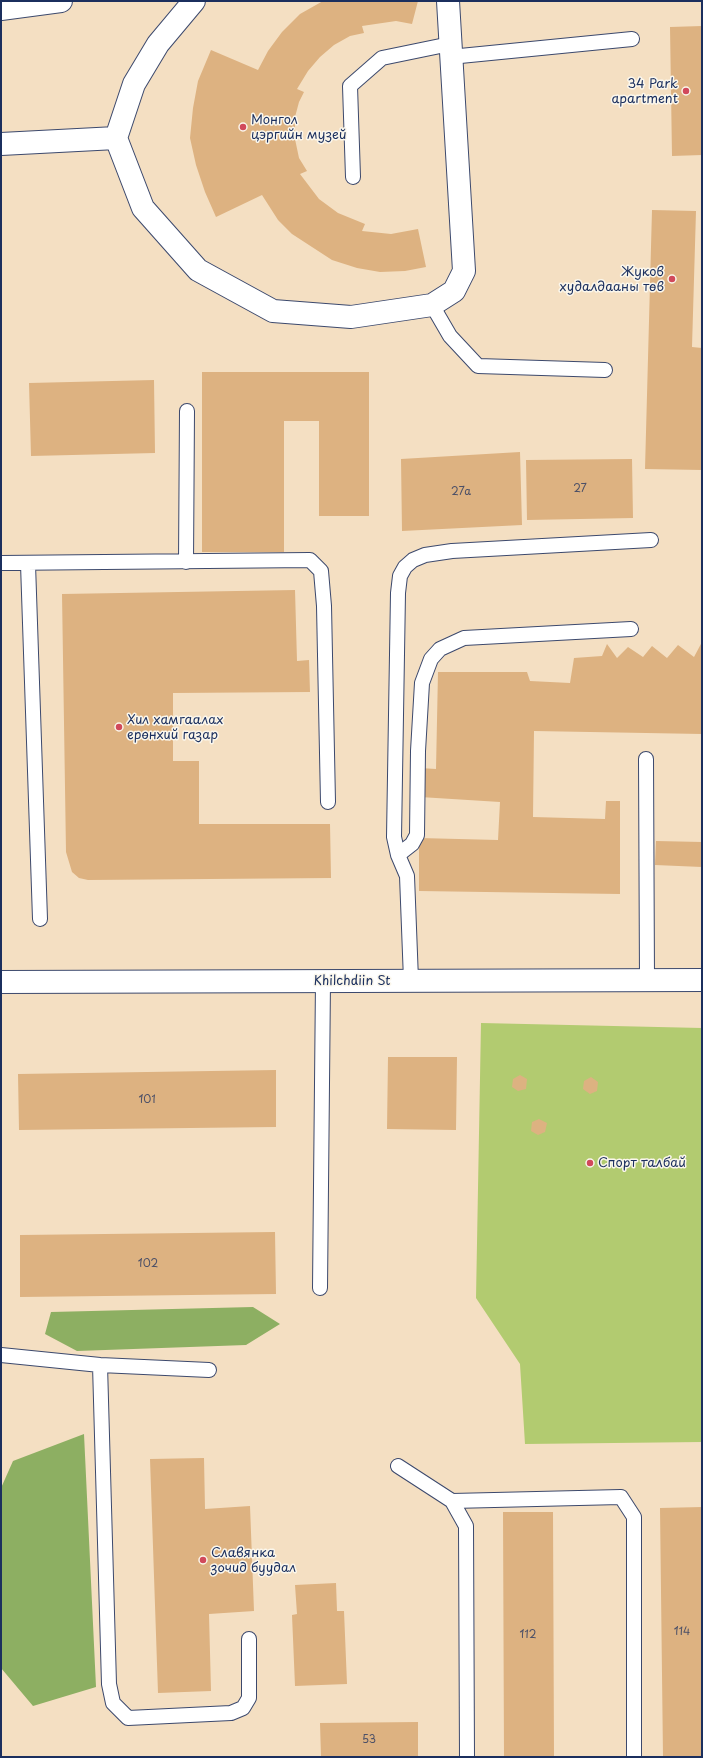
<!DOCTYPE html>
<html>
<head>
<meta charset="utf-8">
<style>
  body { margin:0 }
  #map { position:relative; width:703px; height:1758px; overflow:hidden; background:#f4dfc2; font-family:"Playpen Sans",sans-serif }
  canvas { display:block }
  .frame { position:absolute; inset:0; border:2px solid #1b2f5e; pointer-events:none }
</style>
</head>
<body>
<div id="map">
<canvas width="703" height="1758"></canvas>
<div class="frame"></div>
</div>
<script>
const ctx = document.querySelector('canvas').getContext('2d');
ctx.lineJoin = 'round';
function fillPath(path, color) { ctx.fillStyle = color; ctx.fill(path, 'evenodd'); }
const poly = rows => new Path2D(rows.map(r => 'M' + r).join(''));
function strokePath(path, color, width, dash) { ctx.strokeStyle = color; ctx.lineWidth = width; ctx.lineCap = dash ? 'butt' : 'round'; ctx.setLineDash(dash || []); ctx.stroke(path); }
function label(font, color, halo, rows, align = 'center') {
  ctx.font = font + ' "Playpen Sans",sans-serif'; ctx.lineWidth = 3; ctx.setLineDash([]); ctx.textBaseline = 'middle'; ctx.strokeStyle = halo; ctx.fillStyle = color; for (const [text, x, y, turn = 0] of rows) {
    ctx.save(); ctx.translate(x, y); ctx.rotate((+turn || 0) * Math.PI / 180); ctx.textAlign = isNaN(turn) ? turn : align; if (halo) ctx.strokeText(text, 0, 0); ctx.fillText(text, 0, 0); ctx.restore();
  }
}
fillPath(poly([
  [481,1023,702,1028,702,1442,525,1444,520,1364,476,1298]
]), '#b2cb70');
fillPath(poly([
  [253,1307,280,1324,246,1345,77,1351,45,1334,51,1312],
  [84,1434,96,1687,33,1706,1,1668,1,1488,13,1461]
]), '#8daf62');
fillPath(poly([
  [323,1,418,1,412,24,396,21,362,26,364,33,350,36,334,45,320,57,308,71,297,89,304,92,299,102,295,117,295,139,299,158,307,171,300,174,319,199,338,213,365,224,362,231,391,234,418,229,426,267,405,271,380,272,357,268,332,260,292,234,278,220,262,195,216,217,205,192,196,165,190,138,193,108,198,81,211,50,258,70,268,51,282,32,300,14],
  [702,26,702,155,672,156,670,27],
  [652,210,696,211,692,347,702,348,702,470,645,469],
  [202,372,369,372,369,516,319,516,319,421,284,421,284,552,202,552],
  [154,380,155,453,31,456,29,383],
  [520,452,522,525,402,531,401,459],
  [632,459,633,518,527,520,526,460],
  [295,590,297,661,309,660,310,692,173,693,173,761,199,761,199,824,330,824,331,878,88,880,79,878,72,872,66,852,62,594],
  [702,642,702,734,534,731,533,817,605,819,606,801,620,801,620,894,419,891,419,838,498,840,500,802,420,797,420,768,436,769,438,672,527,672,530,681,570,683,574,658,602,656,607,644,617,658,628,647,643,657,652,646,667,658,678,645,694,657],
  [656,841,702,842,702,867,655,865],
  [388,1057,457,1057,456,1130,387,1129],
  [276,1070,276,1127,19,1130,18,1074],
  [520,1075,527,1079,526,1089,518,1091,512,1087,513,1079],
  [591,1077,598,1082,597,1091,590,1094,583,1089,584,1081],
  [539,1119,547,1123,545,1132,538,1135,531,1131,532,1122],
  [275,1232,276,1294,20,1297,20,1235],
  [204,1458,205,1509,250,1506,254,1611,209,1614,211,1691,158,1693,150,1459],
  [702,1507,702,1757,663,1757,660,1508],
  [503,1512,553,1512,554,1757,504,1757],
  [336,1583,337,1611,344,1611,347,1684,295,1686,292,1615,297,1614,295,1585],
  [418,1722,418,1757,321,1757,320,1723]
]), '#ddb281');
const service = poly([
  [450,57,632,39],
  [353,177,350,86,382,58,450,44],
  [432,305,450,336,478,366,605,370],
  [186,562,187,411],
  [1,563,310,560,321,571,324,606,328,802],
  [28,564,40,919],
  [646,759,647,979],
  [398,855,412,844,417,835,418,751,422,683,431,659,440,649,464,638,631,629],
  [411,980,407,876,398,855,394,837,398,593,400,576,405,567,413,560,425,555,452,551,651,540],
  [320,1288,323,981],
  [1,1355,100,1365,209,1370],
  [100,1365,109,1684,113,1703,128,1718,231,1713,243,1708,249,1698,249,1639],
  [398,1466,452,1501,466,1526,467,1757],
  [452,1501,621,1497,634,1517,634,1757]
]);
const minor = poly([
  [194,1,158,44,134,84,116,138,143,208,198,270,273,311,351,317,432,305,454,291,464,271,448,1],
  [1,9,61,1],
  [1,144,116,138]
]);
const tertiary = poly([
  [1,982,702,980]
]);
strokePath(service, '#3c496d', 16);
strokePath(minor, '#3c496d', 24);
strokePath(tertiary, '#3c496d', 24);
strokePath(service, '#fff', 14);
strokePath(minor, '#fff', 22);
strokePath(tertiary, '#fff', 22);
for (const [x, y, r, color] of [
  [686,91,4,"#d1495b"],
  [243,127,4,"#d1495b"],
  [672,279,4,"#d1495b"],
  [119,727,4,"#d1495b"],
  [590,1163,4,"#d1495b"],
  [203,1560,4,"#d1495b"]
]) { const dot = new Path2D(); dot.arc(x, y, r, 0, 2 * Math.PI); ctx.fillStyle = color; ctx.fill(dot); strokePath(dot, '#fbf7ec', 1.5); }
label('11px', '#4c5067', null, [
  ["27",580,489],
  ["27a",461,492],
  ["101",147,1100],
  ["102",148,1264],
  ["114",682,1632],
  ["112",528,1635],
  ["53",369,1740]
]);
label('13px', '#1b2f5e', '#fbf7ec', [
  ["34 Park",678,84,"right"],
  ["apartment",678,99,"right"],
  ["Монгол",251,120],
  ["цэргийн музей",251,135],
  ["Жуков",664,272,"right"],
  ["худалдааны төв",664,287,"right"],
  ["Хил хамгаалах",127,720],
  ["ерөнхий газар",127,735],
  ["Спорт талбай",598,1163],
  ["Славянка",211,1553],
  ["зочид буудал",211,1568]
], 'left');
label('13px', '#1b2f5e', '#fbf7ec', [
  ["Khilchdiin St",352,981]
]);
</script>
</body>
</html>
